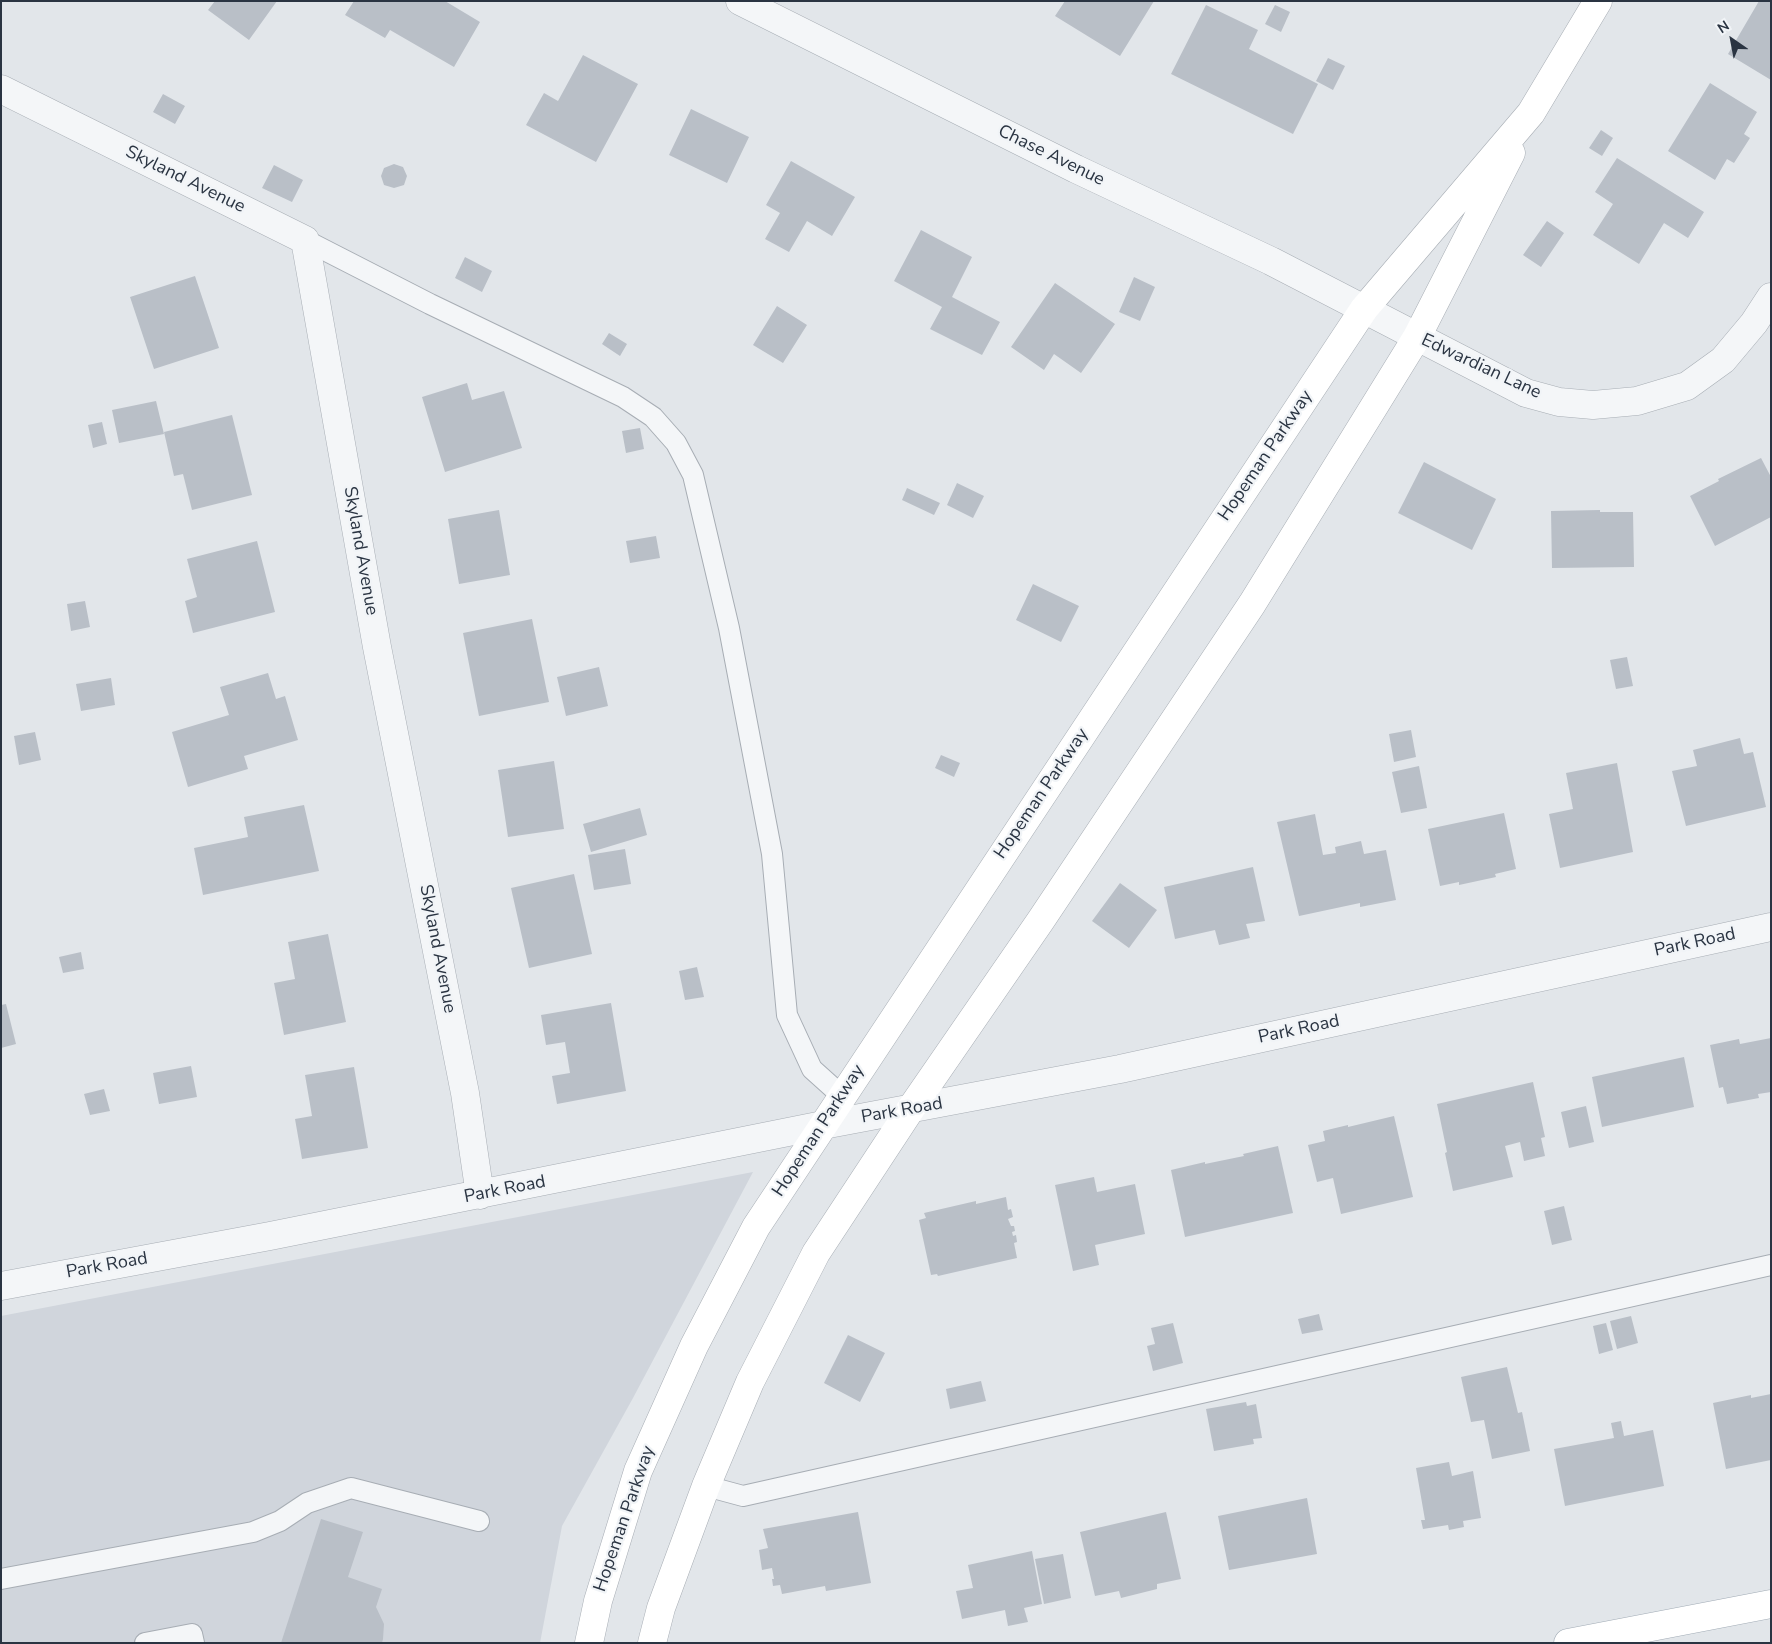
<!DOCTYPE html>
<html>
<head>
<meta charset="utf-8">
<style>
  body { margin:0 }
  #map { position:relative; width:1772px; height:1644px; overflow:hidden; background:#e2e6ea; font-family:"Nunito Sans",sans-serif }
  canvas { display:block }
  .frame { position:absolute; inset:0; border:2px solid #2a3442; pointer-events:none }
  .north { position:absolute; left:1707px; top:15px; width:50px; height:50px; -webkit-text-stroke:4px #f1f4f7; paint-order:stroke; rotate:327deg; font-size:14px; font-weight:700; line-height:20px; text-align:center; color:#2a3442 }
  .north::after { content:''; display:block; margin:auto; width:18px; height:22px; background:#2a3442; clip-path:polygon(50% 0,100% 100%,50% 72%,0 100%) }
</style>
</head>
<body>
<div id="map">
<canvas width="1772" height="1644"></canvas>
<div class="frame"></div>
<div class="north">N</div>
</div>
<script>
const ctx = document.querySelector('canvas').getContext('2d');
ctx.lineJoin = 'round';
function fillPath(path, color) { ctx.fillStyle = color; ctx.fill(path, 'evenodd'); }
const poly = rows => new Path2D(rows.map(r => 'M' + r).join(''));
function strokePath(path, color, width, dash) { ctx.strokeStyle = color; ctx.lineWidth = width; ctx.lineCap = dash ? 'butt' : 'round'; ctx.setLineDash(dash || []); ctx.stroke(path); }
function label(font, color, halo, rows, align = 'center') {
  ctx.font = font + ' "Nunito Sans",sans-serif'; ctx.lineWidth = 4.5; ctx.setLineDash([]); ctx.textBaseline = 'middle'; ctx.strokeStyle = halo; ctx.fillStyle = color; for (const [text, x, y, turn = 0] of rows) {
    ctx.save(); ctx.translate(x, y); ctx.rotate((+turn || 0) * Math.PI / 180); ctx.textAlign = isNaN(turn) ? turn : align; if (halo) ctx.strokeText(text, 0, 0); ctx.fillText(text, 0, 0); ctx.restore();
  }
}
fillPath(poly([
  [753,1172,633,1398,562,1526,540,1643,1,1643,1,1316]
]), '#d0d5dc');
fillPath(poly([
  [215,1,277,1,249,40,208,10],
  [354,1,445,1,480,22,454,67,390,30,385,38,345,15],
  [1065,1,1154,1,1120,56,1055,16],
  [1759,1,1771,1,1771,80,1728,54],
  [1206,5,1258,30,1249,49,1318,84,1293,134,1171,74],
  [1275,5,1290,12,1281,32,1265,24],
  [583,55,638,84,596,162,526,125,544,93,558,101],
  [1328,58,1345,66,1333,90,1316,81],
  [1710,83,1757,112,1744,134,1750,138,1734,163,1727,159,1715,180,1668,151],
  [163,94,185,106,175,124,153,112],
  [691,109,749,137,727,183,669,155],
  [1601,130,1613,138,1602,156,1589,148],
  [1617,158,1704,212,1688,238,1664,223,1639,264,1593,235,1613,204,1595,192],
  [791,161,855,197,832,236,807,221,789,252,765,239,780,213,766,205],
  [394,164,403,167,407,176,404,185,394,188,384,185,381,176,384,168],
  [274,165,303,180,292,202,262,188],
  [1547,221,1564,233,1541,267,1523,255],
  [921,230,972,257,952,297,1000,322,982,355,930,329,942,307,894,281],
  [465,257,492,271,482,292,455,278],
  [195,276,219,348,154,369,130,297],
  [1134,277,1155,287,1140,321,1119,312],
  [1055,283,1115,324,1081,373,1054,354,1044,370,1011,347],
  [777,306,807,325,783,363,753,345],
  [609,333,627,344,620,356,602,344],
  [467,383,472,400,504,391,522,448,445,472,422,397],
  [156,401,164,434,119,443,112,410],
  [232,415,252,495,192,510,183,474,174,476,164,432],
  [102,422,107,444,93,448,88,425],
  [640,428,644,449,626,453,622,431],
  [1761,458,1771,477,1771,517,1715,546,1690,496,1719,481,1718,479],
  [1424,462,1496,499,1472,550,1398,513],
  [957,483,984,496,973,518,947,505],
  [907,488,940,503,934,515,902,500],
  [499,510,510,575,459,584,448,519],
  [1600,510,1600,512,1633,512,1634,567,1552,568,1551,511],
  [656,536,660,558,630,563,626,541],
  [257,541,275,612,193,633,185,601,197,597,187,559],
  [1033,584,1079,606,1061,642,1016,620],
  [85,601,90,627,71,631,67,604],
  [532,619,549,702,479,716,463,633],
  [1627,657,1633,686,1616,689,1610,660],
  [599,667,608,706,566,716,557,677],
  [268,673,276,699,285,696,298,740,244,756,248,769,188,787,172,732,229,715,220,687],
  [111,678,115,705,81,711,76,684],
  [1411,730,1416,757,1394,762,1389,734],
  [35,732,41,760,19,765,14,736],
  [1740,738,1744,754,1753,752,1766,807,1686,826,1672,771,1697,766,1693,750],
  [941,755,960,763,954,777,935,768],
  [554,761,564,829,508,837,498,770],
  [1617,763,1633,852,1560,868,1549,814,1573,809,1566,773],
  [1419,766,1427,808,1401,813,1392,772],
  [304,805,319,871,203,895,194,848,248,837,244,817],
  [640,808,647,835,591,852,583,824],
  [1504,813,1516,869,1495,874,1496,877,1459,885,1459,882,1440,886,1428,829],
  [1315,814,1323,855,1336,853,1335,847,1361,841,1364,854,1386,850,1396,900,1360,907,1360,903,1299,916,1277,822],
  [625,849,631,884,594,890,588,855],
  [1253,867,1265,921,1246,924,1250,938,1219,945,1215,930,1175,939,1164,887],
  [574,874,592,954,529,968,511,888],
  [1120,883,1157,910,1129,948,1092,921],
  [328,934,346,1022,284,1035,274,983,295,979,288,942],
  [81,952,84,969,63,973,59,957],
  [697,967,704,997,685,1000,679,971],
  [611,1003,626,1091,557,1104,552,1076,570,1073,565,1042,546,1045,541,1015],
  [6,1004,16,1044,1,1048,1,1005],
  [1771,1038,1771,1092,1758,1094,1759,1098,1727,1104,1723,1087,1719,1088,1710,1045,1739,1039,1740,1044],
  [1684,1057,1694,1107,1602,1127,1592,1077],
  [191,1066,197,1097,159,1104,153,1073],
  [354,1067,368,1148,302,1159,295,1119,312,1116,305,1075],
  [1533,1082,1545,1137,1541,1138,1545,1156,1524,1161,1520,1142,1505,1146,1513,1177,1453,1191,1445,1153,1447,1152,1437,1104],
  [104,1089,110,1111,90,1115,84,1094],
  [1586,1106,1594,1142,1569,1148,1561,1112],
  [1394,1116,1413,1197,1341,1214,1333,1178,1317,1182,1308,1145,1325,1141,1323,1131,1348,1125,1348,1127],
  [1278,1146,1293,1213,1185,1237,1171,1170,1205,1162,1205,1164,1244,1156,1243,1154],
  [1094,1177,1097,1192,1135,1184,1145,1234,1095,1245,1099,1265,1073,1271,1055,1185],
  [1006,1197,1008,1210,1011,1209,1013,1217,1008,1219,1011,1226,1014,1226,1015,1231,1012,1232,1013,1236,1016,1235,1017,1242,1014,1243,1017,1258,938,1276,937,1274,931,1275,919,1220,926,1218,924,1213,976,1201,976,1204],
  [1564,1206,1572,1240,1552,1245,1544,1211],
  [1319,1314,1323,1330,1302,1334,1298,1319],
  [1631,1316,1638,1343,1617,1349,1610,1321],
  [1173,1323,1183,1363,1153,1371,1147,1346,1155,1344,1151,1328],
  [1606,1323,1613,1350,1599,1354,1593,1326],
  [848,1335,885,1353,860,1402,824,1383],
  [1507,1367,1518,1413,1522,1412,1530,1451,1492,1459,1484,1420,1471,1422,1461,1377],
  [981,1381,986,1401,950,1409,946,1389],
  [1771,1394,1771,1460,1726,1469,1713,1403,1751,1395,1751,1398],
  [1246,1402,1247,1406,1256,1404,1262,1438,1253,1439,1254,1444,1214,1451,1206,1409],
  [1621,1421,1624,1436,1653,1430,1664,1486,1565,1506,1554,1449,1614,1438,1611,1423],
  [1449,1462,1452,1476,1473,1471,1481,1518,1463,1521,1464,1527,1449,1530,1448,1525,1423,1529,1421,1520,1425,1520,1416,1468],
  [1307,1498,1317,1554,1229,1570,1218,1516],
  [858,1512,871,1583,826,1591,825,1586,782,1594,780,1585,773,1586,772,1579,774,1579,772,1568,762,1570,759,1550,768,1548,763,1529],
  [1166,1512,1181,1579,1157,1584,1157,1589,1121,1598,1119,1591,1095,1596,1080,1532],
  [321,1519,363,1532,348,1577,382,1589,376,1607,384,1624,383,1639,382,1643,281,1643],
  [1032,1551,1042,1604,1024,1608,1028,1622,1008,1626,1005,1610,962,1619,956,1591,973,1588,968,1565],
  [1063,1554,1071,1598,1044,1604,1035,1559]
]), '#b9bfc7');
const service = poly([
  [305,240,430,304,623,397,653,417,676,443,693,475,729,628,772,854,787,1015,812,1069,842,1096],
  [706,1486,743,1496,1771,1265],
  [1,1579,253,1532,280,1521,307,1503,351,1488,479,1521],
  [145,1643,192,1634,194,1643]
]);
const minor = poly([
  [740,1,1076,169,1271,261,1526,393,1559,402,1593,405,1637,401,1687,386,1723,360,1754,323,1771,297],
  [1,89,305,240,377,647,465,1093,480,1195],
  [1,1286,270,1236,823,1125,1120,1069,1771,927]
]);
const secondary = poly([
  [589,1643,598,1601,638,1471,694,1346,756,1227,1364,309,1531,113,1598,1],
  [652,1643,661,1608,706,1486,750,1382,816,1253,910,1110,1041,920,1252,604,1417,337,1511,153]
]);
const primary = poly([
  [1568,1643,1771,1604]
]);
strokePath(service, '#a7adb4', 22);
strokePath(minor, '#a7adb4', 29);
strokePath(secondary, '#a7adb4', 29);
strokePath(primary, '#a1abb5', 29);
strokePath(service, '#f4f6f8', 20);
strokePath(minor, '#f4f6f8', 28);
strokePath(secondary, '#fff', 28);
strokePath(primary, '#fff', 28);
label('18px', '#2a3442', '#f1f4f7', [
  ["Chase Avenue",1051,156,26],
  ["Skyland Avenue",185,180,26],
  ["Edwardian Lane",1481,367,25],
  ["Hopeman Parkway",1266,456,-56],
  ["Skyland Avenue",360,551,80],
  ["Hopeman Parkway",1042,794,-56],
  ["Park Road",1695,943,-12],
  ["Skyland Avenue",437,949,79],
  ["Park Road",1299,1030,-12],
  ["Park Road",902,1111,-10],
  ["Hopeman Parkway",819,1131,-57],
  ["Park Road",505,1190,-11],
  ["Park Road",107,1266,-10],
  ["Hopeman Parkway",625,1519,-71]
]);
</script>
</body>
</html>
